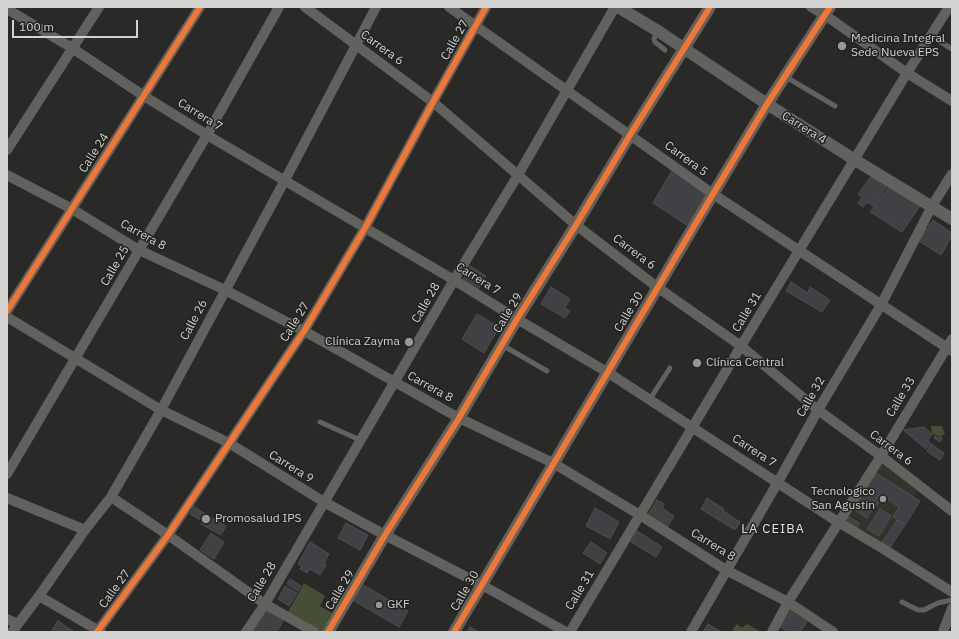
<!DOCTYPE html>
<html>
<head>
<meta charset="utf-8">
<style>
  body { margin:0 }
  #map { position:relative; width:959px; height:639px; overflow:hidden; background:#292a28; font-family:"IBM Plex Sans",sans-serif }
  canvas { display:block }
  .frame { position:absolute; inset:0; border:8px solid #d2d3d0; pointer-events:none }
  .scale { position:absolute; left:12px; top:20px; width:126px; height:18px; box-sizing:border-box; border:2px solid #d2d3d0; border-top:0; padding-left:5px; font-size:12px; line-height:14px; white-space:nowrap; color:#d2d3d0; -webkit-text-stroke:3px #20221e; paint-order:stroke }
</style>
</head>
<body>
<div id="map">
<canvas width="959" height="639"></canvas>
<div class="frame"></div>
<div class="scale">100 m</div>
</div>
<script>
const ctx = document.querySelector('canvas').getContext('2d');
ctx.lineJoin = 'round';
function fillPath(path, color) { ctx.fillStyle = color; ctx.fill(path, 'evenodd'); }
const poly = rows => new Path2D(rows.map(r => 'M' + r).join(''));
function strokePath(path, color, width, dash) { ctx.strokeStyle = color; ctx.lineWidth = width; ctx.lineCap = dash ? 'butt' : 'round'; ctx.setLineDash(dash || []); ctx.stroke(path); }
function label(font, color, halo, rows, align = 'center') {
  ctx.font = font + ' "IBM Plex Sans",sans-serif'; ctx.lineWidth = 3; ctx.setLineDash([]); ctx.textBaseline = 'middle'; ctx.strokeStyle = halo; ctx.fillStyle = color; for (const [text, x, y, turn = 0] of rows) {
    ctx.save(); ctx.translate(x, y); ctx.rotate((+turn || 0) * Math.PI / 180); ctx.textAlign = isNaN(turn) ? turn : align; if (halo) ctx.strokeText(text, 0, 0); ctx.fillText(text, 0, 0); ctx.restore();
  }
}
fillPath(poly([
  [881,456,920,487,882,548,857,531,862,522,845,512]
]), '#31342b');
fillPath(poly([
  [931,426,942,426,945,435,939,436,932,434],
  [304,583,325,596,320,606,332,613,321,632,288,612],
  [737,624,742,628,747,624,761,632,736,632,732,630]
]), '#464e35');
const building = poly([
  [673,169,706,195,688,226,653,203,673,169],
  [872,175,887,186,873,206,867,202,863,207,858,203,862,197,858,194,872,175],
  [889,187,920,206,902,232,870,212,889,187],
  [933,220,952,233,952,236,941,255,919,241,933,220],
  [470,266,486,276,478,290,462,281,470,266],
  [791,282,808,293,810,287,830,300,822,312,786,291,791,282],
  [551,287,570,299,565,308,570,311,565,318,541,304,551,287],
  [477,314,499,327,484,353,462,339,477,314],
  [924,427,932,434,928,440,930,443,926,449,903,430,924,427],
  [935,436,939,439,940,436,942,438,940,442,934,438,935,436],
  [931,444,944,453,940,460,927,451,931,444],
  [876,473,920,501,905,525,893,517,899,507,880,494,876,500,879,502,875,508,860,498,876,473],
  [707,498,724,509,723,511,740,522,735,530,701,509,707,498],
  [860,498,874,507,867,518,853,509,860,498],
  [657,500,664,504,662,508,674,516,667,528,647,516,657,500],
  [194,507,226,526,221,535,201,524,202,521,190,514,194,507],
  [595,508,619,522,610,539,586,526,595,508],
  [880,509,891,516,879,536,867,529,880,509],
  [845,514,860,523,856,530,840,521,845,514],
  [897,520,905,525,889,549,881,544,897,520],
  [346,523,368,535,360,550,338,538,346,523],
  [637,531,662,547,656,557,631,542,637,531],
  [211,533,224,542,214,559,200,550,211,533],
  [310,542,329,554,324,563,326,564,320,575,310,569,307,573,300,569,302,566,298,564,310,542],
  [591,542,607,553,600,564,583,553,591,542],
  [290,579,301,586,298,591,287,584,290,579],
  [360,583,408,611,399,627,351,599,360,583],
  [285,586,297,593,289,606,278,599,285,586],
  [263,609,283,621,277,632,256,632,251,629,263,609],
  [789,610,807,622,800,632,788,632,779,626,789,610],
  [58,621,74,632,51,632,58,621],
  [708,624,722,632,703,632,708,624],
  [470,627,478,632,467,632,470,627]
]);
fillPath(building, '#404144');
strokePath(building, '#4e4e4e', 1);
strokePath(poly([
  [657,32,654,39,655,42,665,50],
  [931,36,952,49],
  [786,77,835,106],
  [502,345,547,371],
  [650,399,670,368],
  [320,422,360,440],
  [902,602,918,610,924,610,938,603,952,600]
]), '#61625e', 5);
strokePath(poly([
  [305,7,433,102,576,225,657,287,741,346,818,410,881,456,952,511],
  [449,7,713,194,952,351],
  [811,7,825,15,907,73,952,101],
  [7,9,72,48,144,96,207,135,454,280,517,319,607,372,838,522,882,548,952,592],
  [7,150,99,7],
  [7,175,72,209,139,250,225,290,304,331,459,418,553,463,640,515,726,570,788,602,833,632],
  [7,311,200,7],
  [7,317,161,410,229,443,324,502,385,535,482,585,566,632],
  [7,474,207,135,279,7],
  [111,497,168,535,265,604,314,632],
  [7,498,85,530],
  [39,596,101,632],
  [7,619,18,624],
  [12,632,39,596,85,530,111,497,161,410,285,180,376,7],
  [97,632,168,535,304,331,365,228,433,102,486,7],
  [246,632,265,604,454,280,518,175,615,7],
  [570,632,741,346,907,73,949,7],
  [691,632,778,482,818,410,881,305,932,206,952,174],
  [772,632,788,602,881,456,952,339],
  [943,632,952,608]
]), '#61625e', 10);
strokePath(poly([
  [618,7,658,31,767,104,855,160,952,219],
  [328,632,385,535,459,418,517,319,576,225,630,135,710,7],
  [454,632,713,194,767,104,830,7]
]), '#61625e', 12);
strokePath(poly([
  [7,311,200,7],
  [97,632,168,535,304,331,365,228,433,102,486,7],
  [328,632,385,535,459,418,517,319,576,225,630,135,710,7],
  [454,632,713,194,767,104,830,7]
]), '#f07635', 6);
for (const [x, y, r, color] of [
  [842,46,5,"#979895"],
  [409,342,5,"#979895"],
  [697,363,5,"#979895"],
  [883,499,4,"#979895"],
  [206,519,5,"#979895"],
  [379,605,4,"#979895"]
]) { const dot = new Path2D(); dot.arc(x, y, r, 0, 2 * Math.PI); ctx.fillStyle = color; ctx.fill(dot); strokePath(dot, '#20221e', 1.5); }
label('12px', '#d2d3d0', '#20221e', [
  ["Medicina Integral",851,39],
  ["Sede Nueva EPS",851,53],
  ["Clínica Zayma",400,342,"right"],
  ["Clínica Central",706,363],
  ["Tecnologico",875,492,"right"],
  ["San Agustin",875,506,"right"],
  ["Promosalud IPS",215,519],
  ["GKF",387,605]
], 'left');
label('12px', '#d2d3d0', '#20221e', [
  ["Calle 27",455,40,-61],
  ["Carrera 6",382,48,36],
  ["Carrera 7",200,115,32],
  ["Carrera 4",804,128,32],
  ["Calle 24",94,153,-57],
  ["Carrera 5",686,159,36],
  ["Carrera 8",143,235,29],
  ["Carrera 6",634,252,37],
  ["Calle 25",115,266,-60],
  ["Carrera 7",478,279,32],
  ["Calle 28",426,303,-60],
  ["Calle 30",629,312,-59],
  ["Calle 31",747,312,-59],
  ["Calle 29",508,313,-59],
  ["Calle 26",194,320,-62],
  ["Calle 27",295,322,-58],
  ["Carrera 8",430,387,29],
  ["Calle 32",811,397,-60],
  ["Calle 33",901,397,-59],
  ["Carrera 6",891,448,37],
  ["Carrera 7",754,451,33],
  ["Carrera 9",291,467,32],
  ["Carrera 8",713,545,32],
  ["Calle 28",262,582,-59],
  ["Calle 27",115,589,-54],
  ["Calle 29",340,590,-59],
  ["Calle 31",580,590,-59],
  ["Calle 30",465,591,-60]
]);
ctx.letterSpacing = '1px';
label('13px', '#e1e3de', '#20221e', [
  ["LA CEIBA",773,529]
]);
ctx.letterSpacing = '0px';
</script>
</body>
</html>
